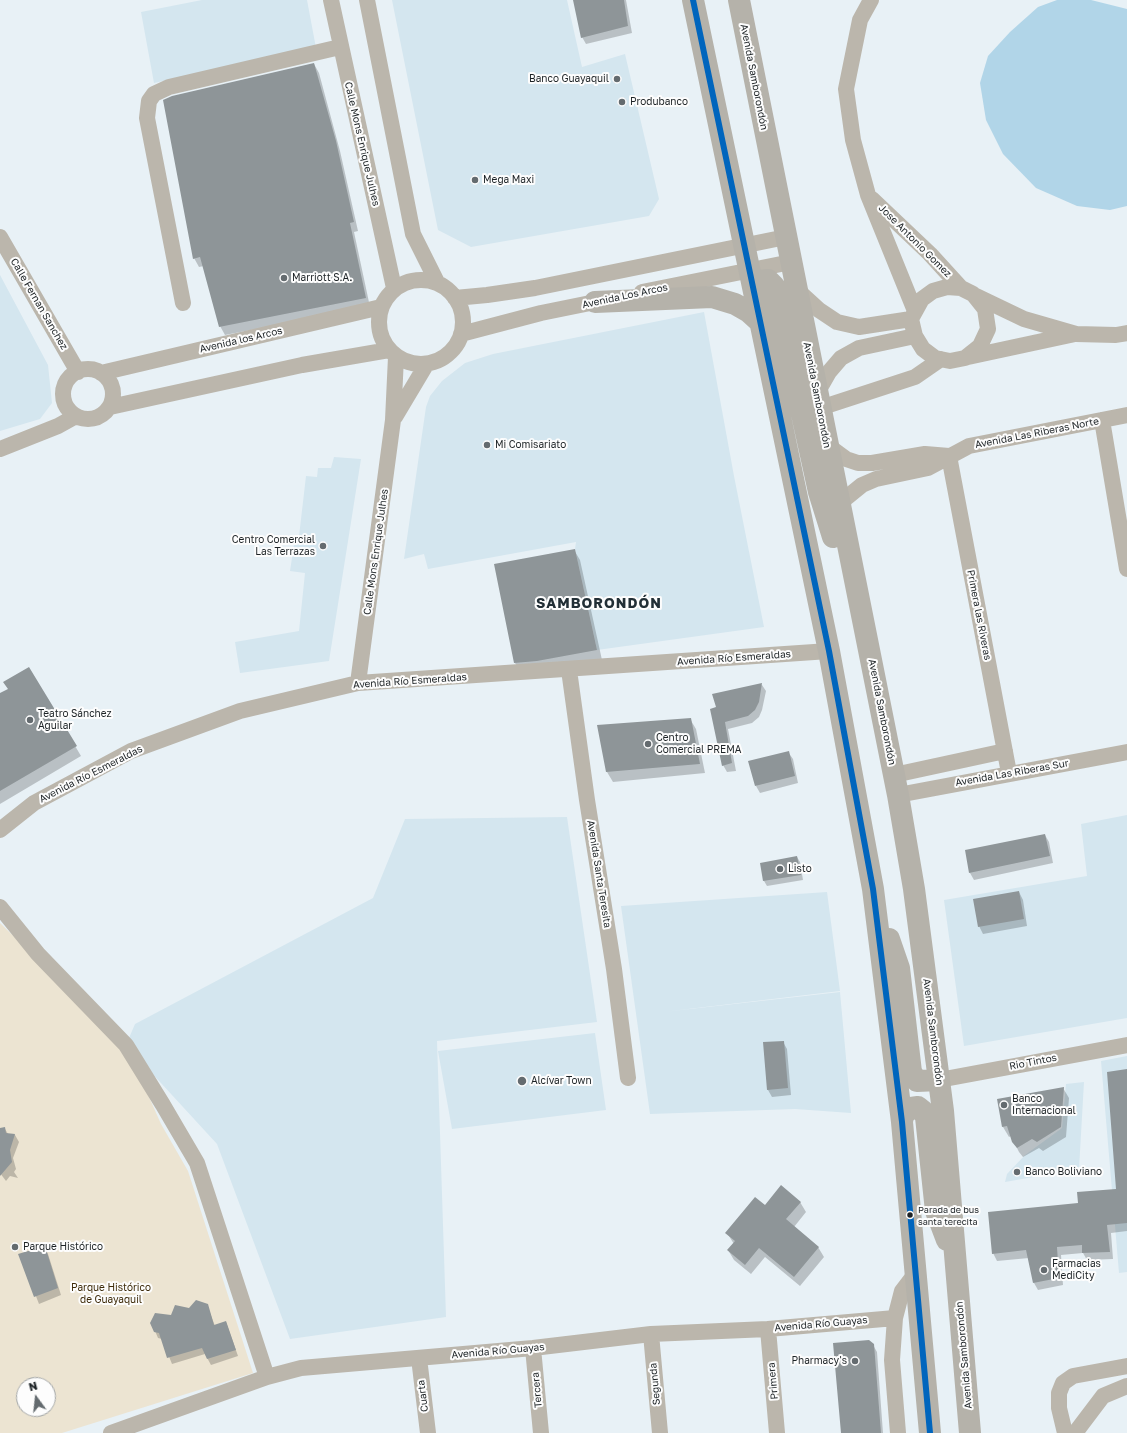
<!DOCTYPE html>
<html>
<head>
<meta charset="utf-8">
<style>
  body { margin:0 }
  #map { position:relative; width:1127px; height:1433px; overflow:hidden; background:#e8f1f6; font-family:"Golos Text",sans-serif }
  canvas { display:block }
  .north { position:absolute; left:16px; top:1377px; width:40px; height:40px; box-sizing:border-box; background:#fdfdfd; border:1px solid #a3a6a7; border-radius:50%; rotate:345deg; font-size:11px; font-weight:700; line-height:16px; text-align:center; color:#1d2326 }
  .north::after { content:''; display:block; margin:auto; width:14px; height:18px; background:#646b6f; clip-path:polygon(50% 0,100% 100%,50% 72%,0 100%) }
</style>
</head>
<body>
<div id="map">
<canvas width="1127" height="1433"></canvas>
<div class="north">N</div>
</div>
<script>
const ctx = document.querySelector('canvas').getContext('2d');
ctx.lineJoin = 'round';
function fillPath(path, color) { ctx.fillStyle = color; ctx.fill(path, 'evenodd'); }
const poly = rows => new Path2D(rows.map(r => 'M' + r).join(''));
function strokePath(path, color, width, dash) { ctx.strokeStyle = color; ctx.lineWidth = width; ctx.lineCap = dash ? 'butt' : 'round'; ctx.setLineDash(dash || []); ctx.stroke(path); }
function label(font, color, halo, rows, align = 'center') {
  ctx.font = font + ' "Golos Text",sans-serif'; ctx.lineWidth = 4; ctx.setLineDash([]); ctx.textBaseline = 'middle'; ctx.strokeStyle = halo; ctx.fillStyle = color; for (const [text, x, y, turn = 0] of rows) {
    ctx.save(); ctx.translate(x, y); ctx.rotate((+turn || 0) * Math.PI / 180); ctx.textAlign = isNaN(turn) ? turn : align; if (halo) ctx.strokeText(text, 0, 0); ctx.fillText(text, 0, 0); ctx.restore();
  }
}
fillPath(poly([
  [202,0,307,0,316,48,154,83,141,12],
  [392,0,567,0,582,67,625,54,659,199,649,216,471,247,438,230],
  [0,275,48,365,52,403,40,419,0,431],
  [704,312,734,476,764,627,597,650,575,549,576,542,428,569,424,554,404,559,426,407,430,396,442,381,465,363,493,354],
  [334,457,361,459,329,661,240,673,235,642,299,631,305,573,290,571,294,545,298,545,306,476,317,477,318,468,331,468],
  [1127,815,1127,1018,964,1046,944,900,1087,876,1081,824],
  [567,817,597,1022,437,1041,446,1317,290,1339,217,1144,126,1045,135,1024,373,898,405,819],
  [827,892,840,991,663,1012,840,992,851,1113,795,1109,650,1114,621,906],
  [595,1033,606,1110,452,1129,438,1051],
  [1127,1056,1127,1272,1119,1273,1101,1061],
  [1084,1082,1079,1169,1005,1182,1007,1174,1025,1155,1062,1128,1066,1084]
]), '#d4e6ef');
fillPath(poly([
  [0,923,126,1045,161,1124,188,1171,253,1373,62,1433,0,1433],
  [24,1385,48,1385,48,1409,24,1409]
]), '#ece4d2');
fillPath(poly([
  [1057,0,1091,0,1127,9,1127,206,1110,210,1077,206,1036,188,1003,154,986,120,980,83,988,56,1010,32,1038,7]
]), '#b1d5e8');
fillPath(poly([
  [574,0,626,0,632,33,586,44,582,37],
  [314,64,319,73,340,151,358,231,354,232,370,307,225,335,220,326,204,266,199,267,194,258],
  [574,550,580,560,602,660,521,672,515,663],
  [29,668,81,756,0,804,0,695,9,689],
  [762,685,766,691,762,710,759,717,752,723,728,729,736,771,727,772,723,765,717,708,714,695],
  [690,719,696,729,705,773,613,782,607,772,599,726],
  [788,752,793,759,798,783,760,793,756,786],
  [1045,835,1049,842,1053,863,974,880,970,873,966,851],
  [797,857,800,862,803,880,767,886,764,881,762,864],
  [1019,892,1023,900,1027,926,983,934,979,926],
  [783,1042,787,1049,791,1095,772,1097,768,1090,764,1043],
  [1127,1070,1127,1231,1111,1233,1113,1259,1087,1260,1083,1253,1061,1255,1063,1285,1038,1290,1034,1283,1029,1258,997,1261,993,1253,1079,1204,1117,1190],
  [1063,1088,1069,1098,1066,1137,1043,1151,1039,1148,1023,1157,1019,1152,1011,1136,1009,1137,1003,1127,998,1100],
  [5,1129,8,1134,15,1135,19,1142,13,1158,16,1169,14,1172,18,1178,10,1176,6,1181,0,1173,0,1130],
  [800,1202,806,1212,794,1227,818,1247,824,1257,800,1286,765,1257,751,1274,734,1260,728,1250,734,1244,727,1233,765,1207],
  [44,1247,48,1254,61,1295,39,1304,20,1255],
  [207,1305,215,1326,226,1322,238,1356,211,1365,205,1354,172,1364,162,1339,158,1338,155,1331,171,1316],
  [873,1345,877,1352,883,1433,842,1433]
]), '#0003');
fillPath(poly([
  [573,0,624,0,628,26,581,38],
  [314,63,336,141,354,222,350,223,366,298,219,327,200,257,193,259,163,100,172,96],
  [575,549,597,650,537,661,514,663,494,564],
  [29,667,77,746,0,791,0,693,8,689,3,682],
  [762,683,759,702,755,710,748,716,725,722,732,763,722,766,710,709,716,707,712,694],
  [691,718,700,764,606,772,597,725],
  [789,751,795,776,755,786,748,761],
  [1045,834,1050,856,969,873,965,850],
  [797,856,801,875,763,881,760,863],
  [1019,891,1024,919,978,927,973,899],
  [784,1041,788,1088,767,1090,763,1042],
  [1127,1069,1127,1223,1107,1225,1110,1252,1082,1253,1082,1245,1057,1247,1059,1278,1033,1283,1026,1250,992,1254,988,1212,1078,1203,1077,1192,1116,1189,1107,1072],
  [1064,1087,1061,1127,1037,1142,1032,1139,1017,1148,1012,1142,1007,1126,1002,1127,997,1099],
  [5,1127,6,1133,15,1134,10,1150,12,1162,0,1176,0,1128],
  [781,1185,801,1202,786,1219,819,1247,794,1277,759,1248,745,1265,727,1250,735,1241,725,1233,755,1197,765,1205],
  [45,1246,58,1288,34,1297,18,1254],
  [196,1300,208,1304,214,1325,226,1321,236,1350,207,1359,202,1348,167,1358,159,1333,154,1332,150,1323,155,1313,171,1315,175,1305,189,1308],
  [869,1340,874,1344,881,1433,841,1433,833,1343]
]), '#8e9598');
strokePath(poly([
  [331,0,394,288],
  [367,0,413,234,437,282],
  [871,0,860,20,846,89,853,140,868,195,915,311],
  [872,199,930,254,961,288],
  [0,237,78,372],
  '379 322a42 42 0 1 1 84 0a42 42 0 1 1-84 0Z',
  [947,287,961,288,973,294,985,309,988,329,980,346,965,358,950,361,935,358,923,349,915,336,911,319,922,299,933,291,947,287],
  [796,289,819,310,837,322,859,327,911,319],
  [642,292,791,262],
  [976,296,1024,319,1076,334,1116,335,1127,333],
  [455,298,487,295,535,288,786,237],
  [183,303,147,118,149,101,154,94,169,87,340,47],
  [461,334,541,313,605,300],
  [968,357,1075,334],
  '63 394a25 25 0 1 1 50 0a25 25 0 1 1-50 0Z',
  [101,373,381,307],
  [817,393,829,372,841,358,859,348,915,336],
  [110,407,302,365,389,350],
  [820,408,915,377,941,359],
  [395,417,426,365],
  [1102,420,1127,569],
  [827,445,846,459,858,463,872,463,925,454,949,456],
  [0,449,58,426,76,416],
  [949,456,1009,773],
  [840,506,846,498,862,485,876,479,928,468,969,446,1127,415],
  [569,670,587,800,614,969,628,1078],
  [358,683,393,420,396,357],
  [894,775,1005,751],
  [898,795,1127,752],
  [0,830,34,803,131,751,240,711,358,683,829,651],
  [0,907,38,954,126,1045,163,1105,197,1163,267,1377],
  [939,1080,1127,1045],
  [768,1329,777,1433],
  [651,1334,660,1433],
  [533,1348,541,1433],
  [419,1358,428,1433],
  [111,1433,267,1377,301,1368,533,1348,651,1334,768,1329,895,1318],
  [898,1433,892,1360,895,1318,902,1291,915,1274],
  [1065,1433,1059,1408,1059,1393,1063,1383,1073,1376,1127,1366],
  [1075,1433,1103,1396,1127,1386]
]), '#bbb6ac', 16);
strokePath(poly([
  [693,0,829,651,873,889,902,1122,930,1433],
  [739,0,898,795,914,889,943,1111,970,1433],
  [755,293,754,288,759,281,768,280,774,286,819,492,833,537],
  [595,302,712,297,735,304,749,312,760,322],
  [889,939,899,968,911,1072,917,1081,939,1080],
  [902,1122,903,1115,911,1108,918,1107,923,1111,926,1117,936,1211,947,1240]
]), '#b5b2aa', 22);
strokePath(poly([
  [693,0,829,651,873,889,902,1122,930,1433]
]), '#0065bd', 6);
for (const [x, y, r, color] of [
  [617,79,4,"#646b6f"],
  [622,102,4,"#646b6f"],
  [475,180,4,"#646b6f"],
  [284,278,4,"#646b6f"],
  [487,445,4,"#646b6f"],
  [323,546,4,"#646b6f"],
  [30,720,4,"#646b6f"],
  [648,744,4,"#646b6f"],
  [780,869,4,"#646b6f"],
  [522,1081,5,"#646b6f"],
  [1004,1105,4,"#646b6f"],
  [1017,1172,4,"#646b6f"],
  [910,1215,3.5,"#1d2326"],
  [15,1247,4,"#646b6f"],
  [1044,1270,4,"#646b6f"],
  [855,1361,4,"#646b6f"]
]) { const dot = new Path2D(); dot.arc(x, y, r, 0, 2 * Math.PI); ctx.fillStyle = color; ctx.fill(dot); strokePath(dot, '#fdfdfd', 1.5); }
label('9px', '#1d2326', '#fdfdfd', [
  ["Parada de bus",918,1210],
  ["santa terecita",918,1222]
], 'left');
label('10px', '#1d2326', '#fdfdfd', [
  ["Avenida Samborondón",754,77,79],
  ["Calle Mons Enrique Julhes",362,144,77],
  ["Jose Antonio Gomez",915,241,45],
  ["Avenida Los Arcos",625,296,-12],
  ["Calle Fernan Sanchez",39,304,60],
  ["Avenida los Arcos",241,340,-13],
  ["Avenida Samborondón",817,395,79],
  ["Avenida Las Riberas Norte",1037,433,-11],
  ["Calle Mons Enrique Julhes",376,552,-82],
  ["Primera las Riveras",979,615,79],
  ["Avenida Río Esmeraldas",734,658,-4],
  ["Avenida Río Esmeraldas",410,681,-4],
  ["Avenida Samborondón",882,712,79],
  ["Avenida Las Riberas Sur",1012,773,-10],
  ["Avenida Río Esmeraldas",91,774,-27],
  ["Avenida Santa Teresita",599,874,81],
  ["Avenida Samborondón",933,1032,83],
  ["Rio Tintos",1033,1062,-11],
  ["Avenida Río Guayas",821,1324,-5],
  ["Avenida Río Guayas",498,1351,-5],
  ["Avenida Samborondón",964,1355,-95],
  ["Primera",773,1381,-95],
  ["Segunda",655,1384,-95],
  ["Tercera",537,1390,-95],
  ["Cuarta",423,1396,-97]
]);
label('10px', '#1d2326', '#fdfdfd', [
  ["Banco Guayaquil",609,79,"right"],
  ["Produbanco",630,102],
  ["Mega Maxi",483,180],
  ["Marriott S.A.",292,278],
  ["Mi Comisariato",495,445],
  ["Centro Comercial",315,540,"right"],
  ["Las Terrazas",315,552,"right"],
  ["Teatro Sánchez",38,714],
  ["Aguilar",38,726],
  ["Centro",656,738],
  ["Comercial PREMA",656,750],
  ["Listo",788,869],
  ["Alcívar Town",531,1081],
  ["Banco",1012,1099],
  ["Internacional",1012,1111],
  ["Banco Boliviano",1025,1172],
  ["Parque Histórico",23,1247],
  ["Farmacias",1052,1264],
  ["MediCity",1052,1276],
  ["Pharmacy's",847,1361,"right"]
], 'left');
label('10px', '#3e2b0a', '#fdfdfd', [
  ["Parque Histórico",111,1288],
  ["de Guayaquil",111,1300]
]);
ctx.letterSpacing = '1px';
label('bold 14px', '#222f36', '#fdfdfd', [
  ["SAMBORONDÓN",599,604]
]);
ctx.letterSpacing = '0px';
</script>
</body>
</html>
